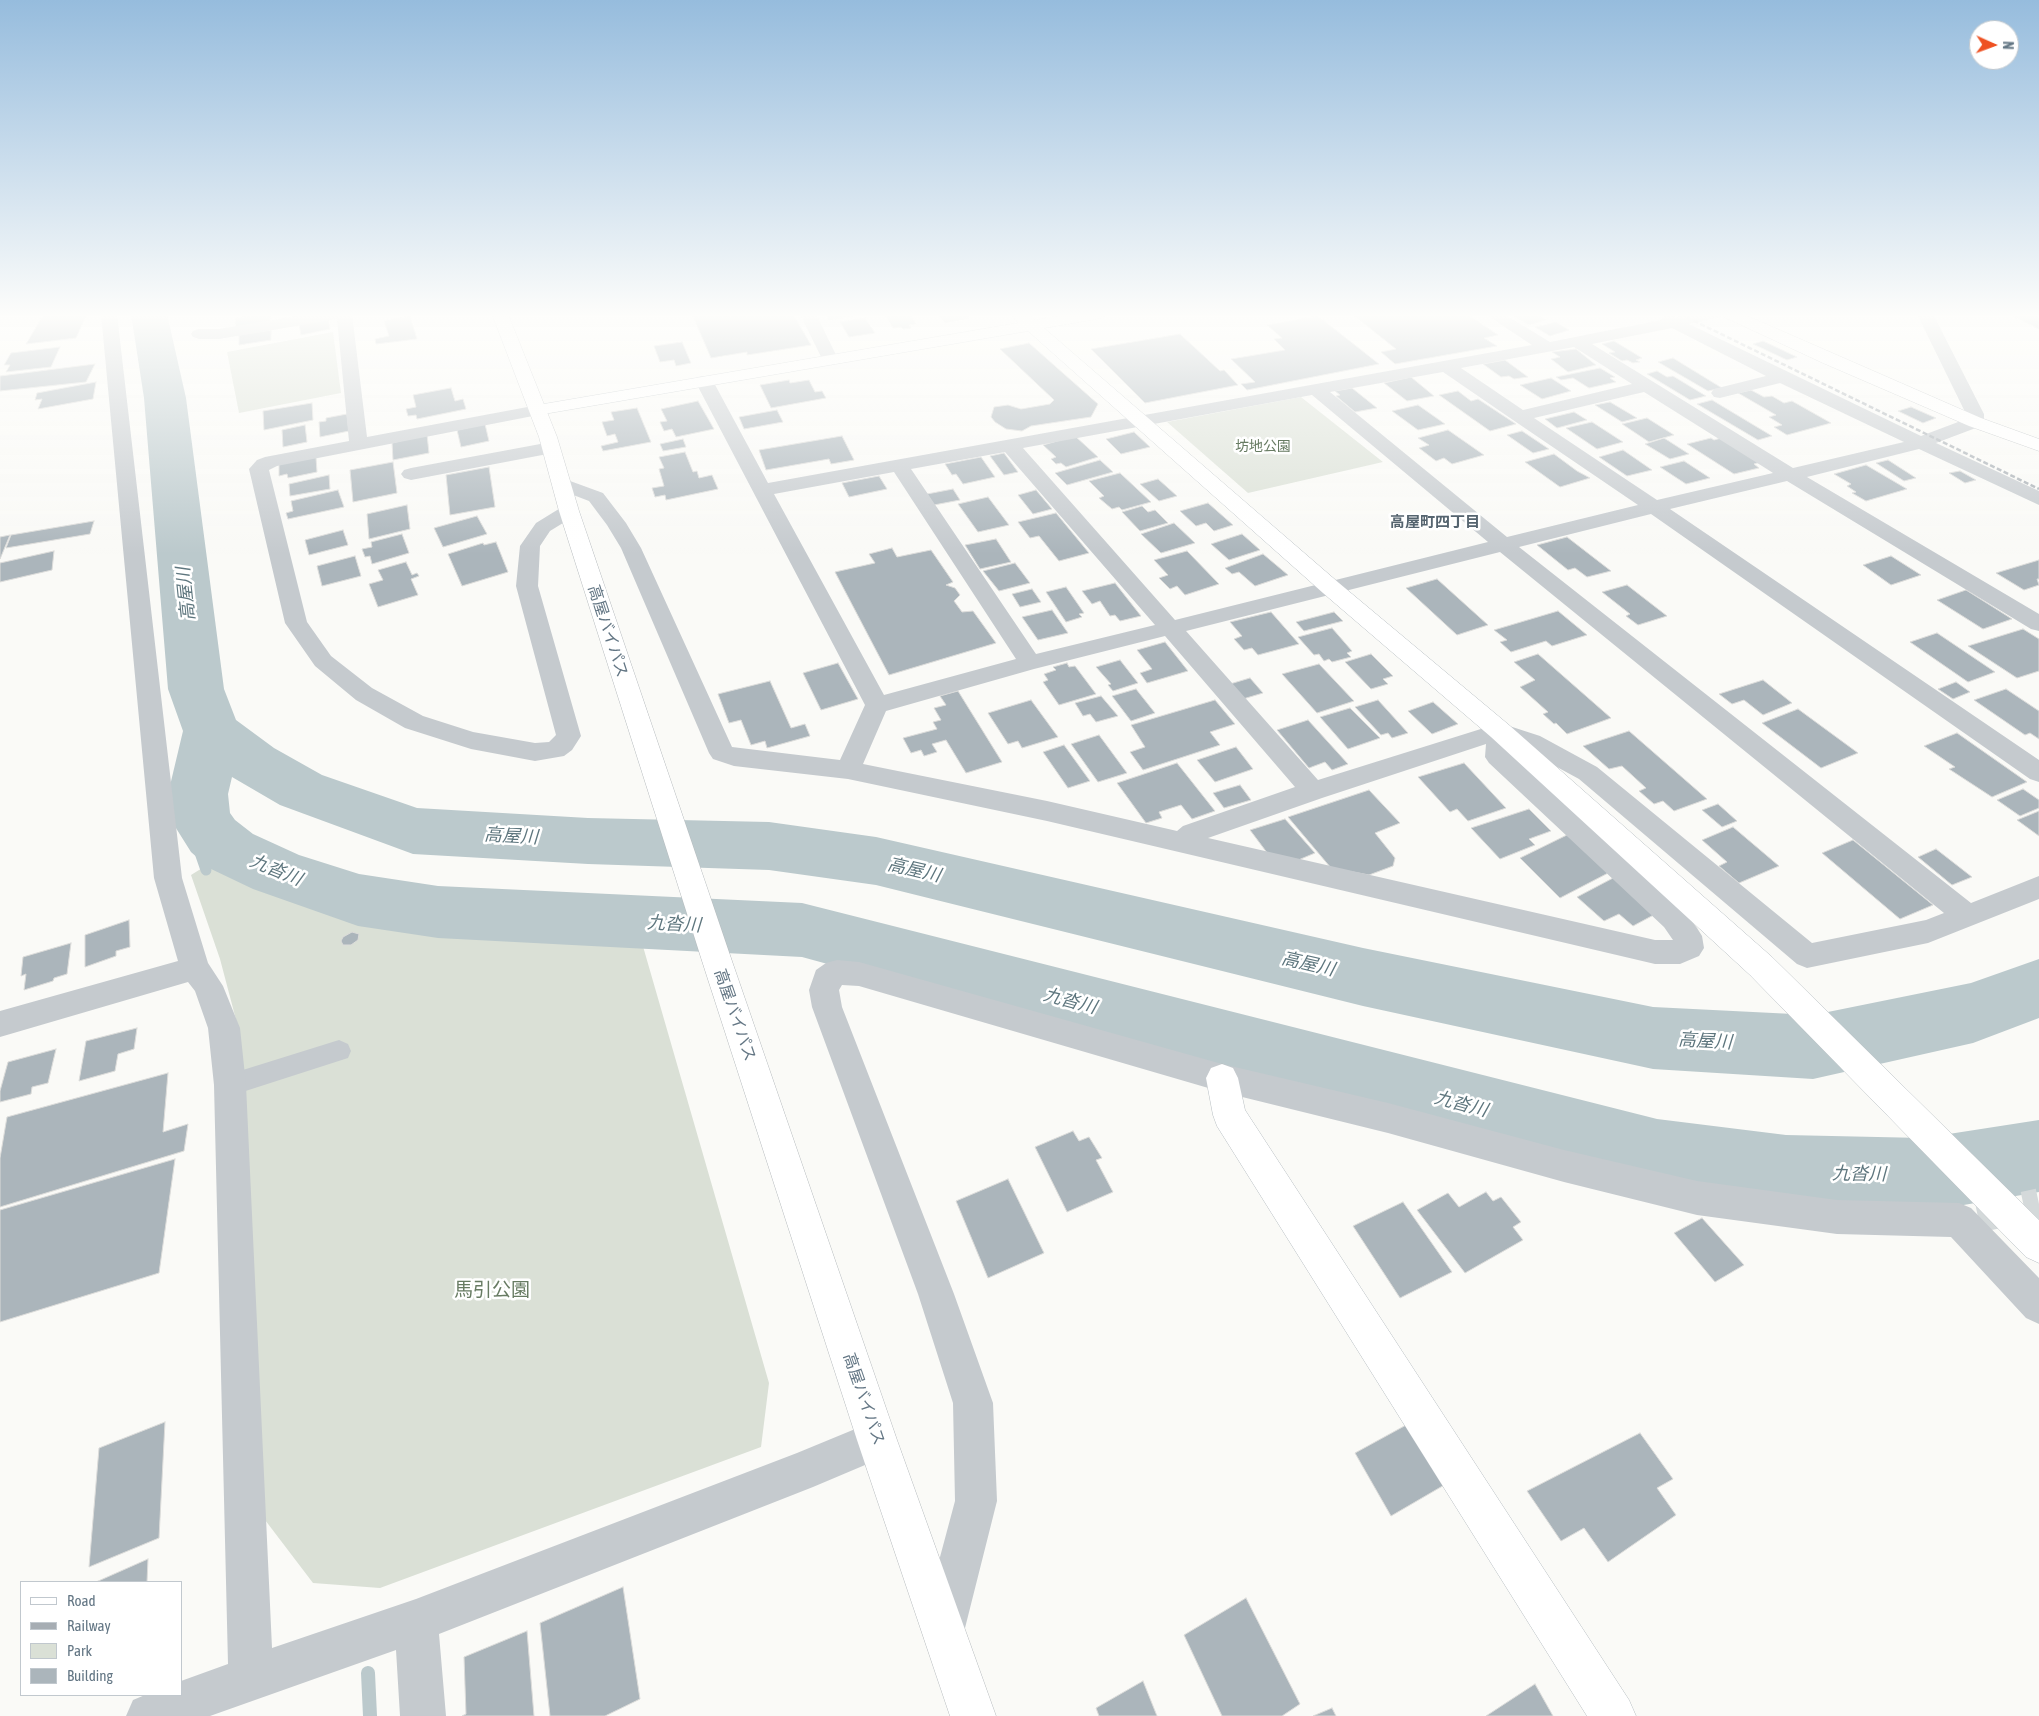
<!DOCTYPE html>
<html>
<head>
<meta charset="utf-8">
<style>
  body { margin:0 }
  #map { position:relative; width:2039px; height:1716px; overflow:hidden; background:#fafaf7; font-family:"Asap Condensed",sans-serif }
  canvas { display:block }
  .legend { position:absolute; left:20px; top:1581px; width:162px; height:115px; box-sizing:border-box; background:#fff; border:1px solid #c1c8ce; margin:0; padding:6px 9px; list-style:none; font-size:15px; color:#637684 }
  .legend li { display:flex; align-items:center; gap:10px; height:25px }
  .legend b { width:25px; border:1px solid #c1c8ce }
  .north { position:absolute; left:1969px; top:20px; width:50px; height:50px; box-sizing:border-box; background:#fff; border:1px solid #c1c8ce; border-radius:50%; rotate:92deg; font-size:14px; font-weight:700; line-height:20px; text-align:center; color:#637684 }
  .north::after { content:''; display:block; margin:auto; width:18px; height:22px; background:#ee5223; clip-path:polygon(50% 0,100% 100%,50% 72%,0 100%) }
</style>
</head>
<body>
<div id="map">
<canvas width="2039" height="1716"></canvas>
<ul class="legend">
<li><b style="height:6px;background:#fff"></b>Road</li>
<li><b style="height:6px;background:#a6adb3"></b>Railway</li>
<li><b style="height:14px;background:#dae0d6"></b>Park</li>
<li><b style="height:14px;background:#abb5bb"></b>Building</li>
</ul>
<div class="north">N</div>
</div>
<script>
const ctx = document.querySelector('canvas').getContext('2d');
ctx.lineJoin = 'round';
function fillPath(path, color) { ctx.fillStyle = color; ctx.fill(path, 'evenodd'); }
const poly = rows => new Path2D(rows.map(r => 'M' + r).join(''));
function strokePath(path, color, width, dash) { ctx.strokeStyle = color; ctx.lineWidth = width; ctx.lineCap = dash ? 'butt' : 'round'; ctx.setLineDash(dash || []); ctx.stroke(path); }
function label(font, color, halo, rows, align = 'center') {
  ctx.font = font + ' "Asap Condensed","Noto Sans JP",sans-serif'; ctx.lineWidth = 5; ctx.setLineDash([]); ctx.textBaseline = 'middle'; ctx.strokeStyle = halo; ctx.fillStyle = color; for (const [text, x, y, turn = 0] of rows) {
    ctx.save(); ctx.translate(x, y); ctx.rotate((+turn || 0) * Math.PI / 180); ctx.textAlign = isNaN(turn) ? turn : align; if (halo) ctx.strokeText(text, 0, 0); ctx.fillText(text, 0, 0); ctx.restore();
  }
}
fillPath(poly([
  [333,332,341,393,239,413,227,352],
  [1301,397,1383,462,1248,493,1167,422],
  [220,857,264,890,368,920,640,936,769,1383,761,1447,380,1588,313,1583,262,1516,239,1031,220,959,191,875]
]), '#dae0d6');
strokePath(poly([
  [197,835,200,817]
]), '#bbc9cc', 9);
strokePath(poly([
  [197,834,196,841,206,870]
]), '#bbc9cc', 11);
strokePath(poly([
  [368,1673,370,1716]
]), '#bbc9cc', 14);
fillPath(poly([
  [131,314,167,314,186,398,224,689,236,720,274,748,322,775,417,808,588,818,769,822,876,837,1363,948,1653,1007,1813,1015,1971,983,2039,959,2039,1018,1973,1043,1813,1079,1653,1069,1363,1006,876,885,769,870,588,864,413,854,280,805,232,777,228,794,230,813,235,820,253,834,299,855,359,874,438,886,802,903,1657,1119,1786,1135,1923,1138,2039,1120,2039,1192,1923,1212,1786,1209,1657,1191,802,957,438,938,358,926,253,889,209,868,191,852,169,817,168,794,183,731,168,689,144,398,131,314]
]), '#bbc9cc');
const building = poly([
  [44,314,87,314,76,338,26,344,44,314],
  [262,314,270,314,270,322,235,327,236,318,262,314],
  [692,314,723,314,725,317,743,314,793,314,811,345,747,355,747,352,711,358,692,314],
  [825,314,864,314,829,320,825,314],
  [910,314,916,324,909,325,911,328,903,329,901,327,893,328,885,315,910,314],
  [938,314,966,314,969,318,945,323,938,314],
  [1352,314,1467,314,1498,335,1484,338,1497,346,1395,364,1381,352,1396,349,1352,314],
  [1511,314,1544,314,1539,316,1546,320,1529,325,1511,314],
  [2009,314,2039,314,2039,329,2009,314],
  [410,316,417,339,376,344,375,339,389,336,384,321,410,316],
  [1318,316,1379,364,1247,390,1241,384,1255,382,1231,359,1285,350,1274,339,1282,338,1267,325,1318,316],
  [865,318,875,333,849,337,840,322,865,318],
  [328,319,330,329,301,335,299,324,328,319],
  [1556,322,1569,330,1550,336,1535,327,1556,322],
  [271,330,271,340,239,345,239,335,271,330],
  [1180,334,1220,371,1224,370,1238,385,1145,403,1091,349,1180,334],
  [1614,341,1642,358,1636,360,1640,362,1633,363,1627,360,1622,361,1609,353,1615,352,1602,344,1614,341],
  [1763,341,1797,357,1787,360,1753,344,1763,341],
  [682,342,691,363,676,366,674,360,660,362,654,346,682,342],
  [1029,343,1098,404,1091,417,1031,426,1022,431,1006,429,995,422,991,417,994,407,1008,405,1021,409,1050,404,1054,400,1000,349,1029,343],
  [60,347,51,367,6,372,10,365,4,365,11,353,60,347],
  [1576,349,1596,365,1568,372,1551,359,1560,357,1552,352,1576,349],
  [1673,358,1722,388,1708,391,1658,362,1673,358],
  [1505,360,1528,377,1514,379,1509,376,1501,377,1483,364,1505,360],
  [95,364,86,382,0,391,0,376,95,364],
  [1600,368,1615,377,1610,378,1616,382,1589,388,1573,378,1561,380,1556,377,1600,368],
  [1657,371,1667,377,1673,376,1706,396,1690,400,1647,374,1657,371],
  [1411,377,1434,396,1407,401,1384,383,1411,377],
  [1551,378,1571,391,1542,399,1520,385,1551,378],
  [789,380,790,383,809,380,815,392,822,391,826,398,771,408,760,385,789,380],
  [96,382,93,399,38,409,42,399,35,400,37,393,96,382],
  [451,388,455,401,463,399,466,409,417,419,416,415,408,416,406,409,416,407,413,395,451,388],
  [1352,388,1377,408,1355,412,1336,396,1340,395,1335,391,1352,388],
  [1751,390,1764,397,1772,396,1784,403,1792,401,1831,423,1787,435,1774,427,1782,425,1769,417,1776,415,1738,393,1751,390],
  [1458,391,1471,401,1478,399,1516,424,1490,431,1439,395,1458,391],
  [1712,400,1772,436,1758,440,1697,404,1712,400],
  [698,401,714,429,676,437,672,429,664,431,660,422,667,421,661,409,698,401],
  [1610,402,1637,418,1622,422,1595,405,1610,402],
  [312,403,313,420,264,430,263,411,312,403],
  [1418,405,1445,424,1418,430,1392,411,1418,405],
  [1911,407,1936,418,1923,423,1898,411,1911,407],
  [637,408,651,442,603,451,601,446,618,442,615,434,607,436,602,422,614,420,611,412,637,408],
  [777,410,783,422,744,429,739,417,777,410],
  [1574,412,1587,420,1557,428,1545,419,1574,412],
  [347,414,349,431,320,437,319,422,326,421,326,418,347,414],
  [1647,418,1674,435,1649,442,1622,424,1647,418],
  [1592,422,1623,442,1597,449,1566,428,1592,422],
  [485,424,489,441,461,447,457,430,485,424],
  [305,425,307,442,283,447,282,430,305,425],
  [1448,430,1484,455,1452,464,1444,458,1436,461,1419,448,1429,445,1418,438,1448,430],
  [1522,431,1549,449,1533,453,1507,435,1522,431],
  [1134,432,1150,447,1121,454,1106,439,1134,432],
  [427,434,429,453,393,460,392,443,427,434],
  [842,436,854,460,831,464,829,459,766,470,759,450,842,436],
  [1075,436,1098,457,1066,467,1061,463,1056,464,1051,459,1056,457,1043,445,1075,436],
  [1664,438,1689,454,1670,459,1645,444,1664,438],
  [1711,438,1714,440,1721,438,1760,462,1754,464,1759,468,1734,474,1687,444,1711,438],
  [683,439,686,447,663,451,660,444,683,439],
  [1623,450,1652,470,1627,476,1599,457,1623,450],
  [685,452,693,472,697,471,699,478,712,475,718,489,666,500,665,495,655,497,652,488,664,486,659,469,664,468,659,457,685,452],
  [1004,453,1018,472,1004,475,990,456,1004,453],
  [1554,454,1577,471,1590,478,1560,487,1525,462,1554,454],
  [316,457,317,472,288,478,287,474,279,476,279,464,316,457],
  [981,457,995,477,963,484,956,474,952,475,945,464,981,457],
  [1100,460,1113,472,1067,485,1055,473,1100,460],
  [1888,460,1916,478,1904,481,1876,463,1888,460],
  [1684,461,1710,478,1686,484,1660,467,1684,461],
  [393,462,397,493,353,502,350,470,393,462],
  [1866,465,1907,489,1866,501,1852,493,1856,492,1847,486,1851,484,1834,474,1866,465],
  [489,467,495,507,450,515,446,475,489,467],
  [1960,471,1976,480,1965,483,1949,473,1960,471],
  [1120,473,1151,502,1122,510,1119,507,1112,509,1099,498,1104,496,1089,481,1120,473],
  [329,475,330,489,290,496,289,484,329,475],
  [879,476,887,489,849,497,842,483,879,476],
  [1158,479,1177,496,1159,501,1140,484,1158,479],
  [953,489,960,500,934,505,927,494,953,489],
  [338,490,344,507,288,519,286,513,293,511,291,501,338,490],
  [1036,490,1052,509,1033,514,1018,495,1036,490],
  [988,497,1009,525,978,532,958,504,988,497],
  [1208,503,1233,525,1214,531,1206,523,1196,526,1180,511,1208,503],
  [407,505,410,529,369,539,367,514,407,505],
  [1142,506,1148,512,1155,510,1168,523,1140,531,1122,512,1142,506],
  [1056,513,1089,553,1059,561,1039,536,1030,538,1018,522,1056,513],
  [477,516,487,534,443,547,434,528,477,516],
  [94,521,90,534,6,548,11,535,94,521],
  [1174,523,1195,543,1161,553,1141,534,1174,523],
  [343,530,348,545,309,555,305,540,343,530],
  [402,534,409,553,372,564,370,556,365,557,362,549,372,547,371,542,402,534],
  [1242,534,1260,550,1229,560,1211,544,1242,534],
  [10,535,0,559,0,537,10,535],
  [1567,537,1611,571,1587,577,1575,568,1568,570,1537,545,1567,537],
  [996,539,1011,562,980,569,965,545,996,539],
  [496,542,508,572,462,586,448,554,483,543,484,545,496,542],
  [892,548,897,557,931,550,953,582,946,585,955,588,960,595,954,601,962,612,973,611,996,643,889,675,835,572,875,563,869,554,892,548],
  [54,551,52,570,0,582,0,563,54,551],
  [1187,551,1219,584,1185,595,1177,586,1170,589,1159,578,1168,575,1154,560,1187,551],
  [1263,554,1288,575,1255,586,1239,572,1232,574,1225,568,1263,554],
  [355,556,361,576,322,586,317,566,355,556],
  [1891,556,1921,575,1891,585,1863,565,1891,556],
  [2039,560,2039,579,2037,579,2039,585,2024,590,1996,573,2039,560],
  [406,562,412,575,417,573,419,576,411,579,418,595,378,607,369,584,383,580,378,570,406,562],
  [1015,563,1030,583,999,591,983,571,1015,563],
  [1437,579,1488,625,1457,635,1406,588,1437,579],
  [1115,583,1141,616,1120,621,1115,615,1110,616,1100,601,1092,604,1082,591,1115,583],
  [1627,585,1667,616,1638,625,1626,616,1630,614,1602,592,1627,585],
  [1066,587,1084,613,1079,614,1082,617,1066,622,1046,592,1066,587],
  [1032,589,1041,602,1020,607,1012,594,1032,589],
  [1966,590,2012,619,1983,629,1937,600,1966,590],
  [1052,610,1068,633,1038,640,1022,617,1052,610],
  [1558,611,1587,635,1552,646,1546,641,1511,652,1500,642,1507,640,1494,630,1558,611],
  [1271,612,1299,644,1258,655,1252,648,1244,650,1234,639,1242,636,1230,622,1271,612],
  [1334,612,1343,621,1304,631,1296,622,1334,612],
  [1332,628,1352,651,1347,653,1351,657,1332,662,1329,659,1324,661,1319,654,1314,655,1298,637,1332,628],
  [2023,629,2039,639,2039,671,2017,678,1968,646,2023,629],
  [1937,633,1995,672,1968,682,1910,642,1937,633],
  [1165,642,1188,671,1147,683,1140,673,1152,669,1137,650,1165,642],
  [1371,654,1393,676,1383,679,1388,684,1371,689,1345,662,1371,654],
  [1538,654,1611,718,1567,734,1556,723,1554,724,1543,714,1548,712,1520,687,1535,680,1514,662,1538,654],
  [1120,660,1138,683,1113,691,1108,685,1111,684,1096,667,1120,660],
  [838,663,858,699,821,710,803,673,838,663],
  [1067,663,1069,667,1075,666,1096,694,1059,705,1043,682,1048,680,1044,674,1056,670,1053,667,1067,663],
  [1319,664,1354,701,1317,713,1282,674,1319,664],
  [1250,678,1263,693,1243,699,1230,684,1250,678],
  [1763,680,1792,703,1763,715,1744,700,1732,704,1719,694,1763,680],
  [770,681,791,728,805,724,810,736,767,748,765,741,751,745,741,720,729,723,718,694,770,681],
  [1956,682,1970,692,1953,699,1938,689,1956,682],
  [1136,689,1155,713,1131,721,1112,696,1136,689],
  [2006,689,2039,711,2039,739,2030,733,2025,735,1974,700,2006,689],
  [958,691,1002,762,966,773,946,740,932,744,937,752,924,756,921,750,911,753,903,738,937,729,933,722,941,720,934,708,946,705,940,696,958,691],
  [1101,696,1118,716,1096,722,1090,714,1083,716,1075,703,1101,696],
  [1031,700,1058,737,1022,748,1018,741,1008,744,988,713,1031,700],
  [1215,700,1235,724,1210,732,1220,745,1143,770,1130,752,1145,747,1131,725,1215,700],
  [1378,700,1408,733,1392,738,1388,733,1381,735,1355,707,1378,700],
  [1433,702,1458,724,1432,734,1408,711,1433,702],
  [1350,708,1380,738,1348,749,1320,717,1350,708],
  [1798,709,1858,753,1821,768,1762,723,1798,709],
  [1308,720,1348,764,1332,770,1325,762,1309,768,1277,730,1308,720],
  [1629,731,1707,799,1674,811,1663,801,1654,804,1639,791,1646,788,1622,766,1609,769,1583,746,1629,731],
  [1957,733,2027,782,1992,797,1949,769,1955,767,1924,746,1957,733],
  [1099,735,1127,773,1098,782,1071,744,1099,735],
  [1064,745,1090,781,1068,788,1043,752,1064,745],
  [1236,747,1253,769,1215,782,1197,760,1236,747],
  [1177,763,1215,811,1192,819,1181,805,1159,812,1162,818,1146,823,1117,783,1177,763],
  [1464,763,1506,808,1468,821,1457,809,1450,812,1418,777,1464,763],
  [1240,785,1251,800,1224,808,1213,793,1240,785],
  [2023,789,2039,800,2039,808,2020,816,1997,800,2023,789],
  [1369,790,1400,823,1375,833,1395,858,1393,866,1369,875,1331,868,1288,817,1369,790],
  [1718,804,1737,821,1722,827,1702,810,1718,804],
  [1529,809,1551,831,1529,839,1535,845,1500,859,1471,828,1529,809],
  [2039,811,2039,836,2017,820,2039,811],
  [1285,819,1315,853,1296,861,1268,854,1250,830,1285,819],
  [1733,827,1779,866,1739,883,1719,866,1727,862,1702,840,1733,827],
  [1569,834,1612,871,1560,898,1520,858,1569,834],
  [1853,840,1933,905,1900,919,1822,853,1853,840],
  [1936,849,1972,877,1952,885,1918,857,1936,849],
  [1615,877,1661,911,1633,926,1619,914,1604,921,1577,897,1615,877],
  [129,920,130,947,116,951,116,956,85,967,85,935,129,920],
  [352,932,359,934,358,940,351,945,343,945,341,941,343,937,352,932],
  [71,943,67,974,54,978,53,981,24,990,26,974,21,976,23,957,71,943],
  [137,1028,134,1049,118,1054,115,1071,79,1081,86,1041,137,1028],
  [56,1049,48,1083,32,1087,31,1094,0,1102,0,1091,8,1062,56,1049],
  [168,1073,163,1132,188,1124,184,1151,0,1207,0,1158,7,1117,168,1073],
  [1073,1131,1079,1141,1089,1137,1102,1158,1096,1160,1113,1192,1067,1212,1035,1147,1073,1131],
  [175,1159,159,1273,0,1322,0,1210,175,1159],
  [1008,1179,1044,1253,988,1278,956,1201,1008,1179],
  [1486,1192,1493,1201,1501,1197,1521,1222,1513,1227,1523,1240,1465,1273,1417,1210,1448,1193,1459,1207,1486,1192],
  [1403,1202,1452,1272,1400,1298,1353,1226,1403,1202],
  [1702,1218,1744,1265,1715,1282,1674,1233,1702,1218],
  [165,1422,159,1538,89,1567,99,1448,165,1422],
  [1408,1424,1446,1484,1391,1516,1355,1453,1408,1424],
  [1640,1433,1673,1479,1657,1488,1676,1515,1608,1562,1584,1528,1561,1541,1527,1491,1640,1433],
  [148,1559,147,1582,96,1582,148,1559],
  [623,1587,640,1699,605,1716,550,1716,540,1623,623,1587],
  [1246,1598,1300,1704,1282,1716,1222,1716,1184,1635,1246,1598],
  [527,1631,534,1716,462,1716,466,1714,464,1657,527,1631],
  [1143,1681,1157,1716,1099,1716,1096,1708,1143,1681],
  [1535,1684,1553,1716,1486,1716,1535,1684],
  [1332,1708,1336,1716,1313,1716,1332,1708]
]);
fillPath(building, '#abb5bb');
strokePath(building, '#dcdcda', 1);
strokePath(poly([
  [1978,1217,2039,1204]
]), '#d4d9da', 31, [31, 16]);
const secondary = poly([
  [1010,314,1028,314,1035,320,1070,314,1106,314,1104,317,1098,319,1044,328,1339,583,1509,725,1772,957,2039,1220,2039,1263,2026,1257,1750,975,1491,737,1323,593,1028,331,538,415,532,414,529,410,532,406,538,405,1018,323,1010,314],
  [1222,1064,1233,1068,1238,1078,1245,1110,1629,1700,1636,1716,1587,1716,1217,1126,1213,1115,1206,1078,1211,1068,1222,1064]
]);
const highway = poly([
  [492,314,508,314,557,437,579,511,733,964,897,1440,996,1716,950,1716,857,1440,703,964,559,511,539,437,492,314],
  [1722,314,1743,314,1981,418,2039,439,2039,451,1969,426,1823,363,1724,317,1722,314]
]);
strokePath(secondary, '#b7bec2', 1);
strokePath(highway, '#b6bbbe', 1);
fillPath(poly([
  [339,1040,348,1044,351,1051,348,1058,230,1096,221,1093,218,1085,221,1077,230,1074,339,1040]
]), '#c5cace');
fillPath(poly([
  [101,314,117,314,182,878,208,963,223,986,240,1028,246,1085,272,1648,416,1599,797,1453,877,1420,891,1426,897,1440,891,1454,813,1487,439,1634,446,1716,400,1716,396,1650,210,1716,126,1716,133,1700,145,1695,181,1695,181,1681,228,1664,214,1085,208,1028,195,991,188,982,0,1037,0,1011,178,961,154,878,101,314],
  [308,314,352,314,367,437,538,405,544,406,547,410,544,414,538,415,277,466,269,470,307,622,331,656,372,688,423,716,473,732,535,743,549,742,556,735,516,586,520,546,536,523,562,507,569,505,576,507,579,511,576,515,550,531,540,546,538,586,581,736,572,750,564,756,535,761,471,749,405,728,356,700,315,666,285,623,249,469,257,460,265,457,349,441,337,319,219,339,199,339,193,337,191,334,193,331,199,329,219,329,308,314],
  [800,314,816,314,838,359,836,363,824,363,800,314],
  [1485,314,1504,314,1550,342,1661,320,1663,317,1669,315,1676,317,1691,314,1723,314,1721,317,1689,324,1921,436,1966,419,1966,414,1917,314,1933,314,1984,414,1984,422,1981,426,1936,443,2039,491,2039,505,1919,449,1807,477,2039,614,2039,631,2031,629,1787,481,1670,509,2039,760,2039,782,2030,779,1651,514,1519,547,1971,903,2039,876,2039,899,1928,943,1807,968,1797,964,1579,779,1522,748,1512,744,1511,754,1684,911,1697,928,1702,936,1704,948,1699,956,1680,964,1655,964,1047,821,848,779,734,766,713,759,709,753,621,548,607,525,589,501,555,488,552,484,555,480,562,478,603,493,626,523,641,548,732,747,840,760,865,705,695,381,698,377,704,376,710,377,713,381,768,483,1532,345,1485,314],
  [1672,328,1766,376,1714,389,1711,393,1714,397,1720,398,1780,383,1904,442,1793,468,1592,344,1672,328],
  [1574,347,1632,384,1523,410,1461,368,1574,347],
  [1443,372,1513,420,1638,505,1507,537,1330,392,1443,372],
  [1644,392,1770,471,1773,473,1657,500,1534,418,1644,392],
  [1312,395,1488,542,1175,620,1023,448,1312,395],
  [1005,452,1155,625,1036,654,911,469,1005,452],
  [894,472,1016,659,884,695,774,494,894,472],
  [1500,552,1944,913,1926,920,1812,943,1597,767,1540,736,1500,723,1318,780,1186,631,1500,552],
  [1165,636,1295,787,1183,826,1177,831,1047,801,863,764,886,711,1034,669,1165,636],
  [1486,744,1485,757,1489,763,1664,927,1673,940,1655,940,1208,838,1322,798,1486,744],
  [551,442,558,444,560,448,558,452,411,480,404,478,401,474,404,470,411,468,551,442],
  [837,960,859,962,1222,1064,1388,1103,1564,1150,1697,1181,1837,1200,1959,1203,1971,1208,2039,1278,2039,1324,2026,1318,1951,1237,1837,1234,1697,1215,1564,1182,1388,1133,1222,1092,859,986,842,985,839,990,842,1007,954,1294,993,1403,997,1501,965,1628,959,1644,943,1650,927,1644,921,1628,955,1501,953,1403,918,1294,812,1007,809,990,816,970,826,963,837,960]
]), '#c5cace');
fillPath(secondary, '#fff');
fillPath(highway, '#fff');
strokePath(poly([
  [1680,314,2039,489]
]), '#a6adb3', 2.5, [5, 2.5]);
const sky = ctx.createLinearGradient(0, 0, 0, 554);
sky.addColorStop(0, '#96bcdd');
sky.addColorStop(0.57, '#fdfdfb');
sky.addColorStop(1, '#fdfdfb00');
ctx.fillStyle = sky;
ctx.fillRect(0, 0, 2039, 554);
label('14px', '#677b62', '#fff', [
  ["坊地公園",1263,447]
]);
label('bold 15px', '#55646f', '#fff', [
  ["高屋町四丁目",1435,522]
]);
label('16px', '#637684', '#fff', [
  ["高屋バイパス",608,631,72],
  ["高屋バイパス",735,1015,71],
  ["高屋バイパス",864,1399,71]
]);
label('italic 18px', '#5e767e', '#fff', [
  ["高屋川",186,594,-96],
  ["高屋川",511,836,3],
  ["九沓川",276,870,22],
  ["高屋川",914,870,13],
  ["九沓川",674,924,3],
  ["高屋川",1308,964,13],
  ["九沓川",1070,1001,15],
  ["高屋川",1705,1041,3],
  ["九沓川",1461,1104,15],
  ["九沓川",1859,1174,1]
]);
label('19px', '#677b62', '#fff', [
  ["馬引公園",492,1290]
]);
</script>
</body>
</html>
